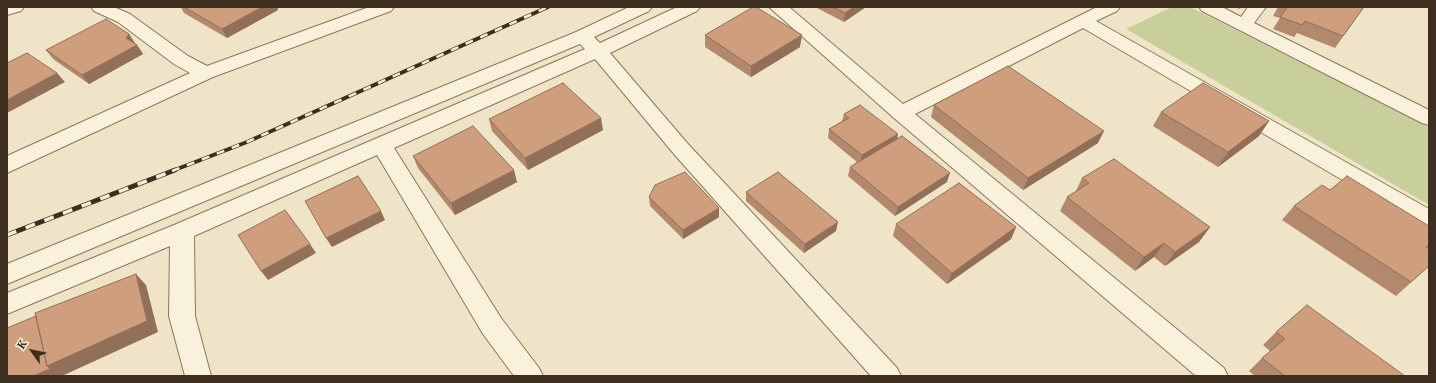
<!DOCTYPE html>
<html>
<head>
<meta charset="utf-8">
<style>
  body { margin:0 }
  #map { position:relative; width:1436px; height:383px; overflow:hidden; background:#f0e4c8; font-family:"Noto Serif",serif }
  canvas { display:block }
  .frame { position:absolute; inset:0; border:8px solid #3d2e20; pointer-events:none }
  .north { position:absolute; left:12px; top:331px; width:40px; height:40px; -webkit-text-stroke:3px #f7eed8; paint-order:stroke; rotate:303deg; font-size:11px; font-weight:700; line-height:16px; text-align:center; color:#3d2e20 }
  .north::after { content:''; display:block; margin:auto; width:14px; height:18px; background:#3d2e20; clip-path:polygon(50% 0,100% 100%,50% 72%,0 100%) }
</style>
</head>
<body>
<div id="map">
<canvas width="1436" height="383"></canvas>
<div class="frame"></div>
<div class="north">K</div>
</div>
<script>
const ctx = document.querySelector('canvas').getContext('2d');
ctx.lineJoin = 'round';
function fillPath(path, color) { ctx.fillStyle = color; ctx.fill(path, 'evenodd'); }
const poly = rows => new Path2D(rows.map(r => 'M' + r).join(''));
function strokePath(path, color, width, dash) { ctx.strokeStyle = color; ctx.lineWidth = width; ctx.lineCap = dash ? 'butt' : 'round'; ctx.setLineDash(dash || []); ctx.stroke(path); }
fillPath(poly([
  [1172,7,1190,7,1429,127,1429,205,1126,29]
]), '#c9cf9b');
const minor = poly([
  [7,7,24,7,21,11,7,15,7,7],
  [91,7,114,7,130,14,188,56,207,66,369,7,394,7,391,11,213,77,7,173,7,156,190,73,174,64,118,22,94,11,91,7],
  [629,7,652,7,649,11,594,37,600,43,677,7,700,7,697,11,610,53,688,144,897,368,901,376,871,376,674,154,595,59,394,148,501,318,539,368,543,376,514,376,483,334,377,155,194,236,195,316,211,376,185,376,169,316,170,246,7,314,7,293,174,225,585,49,580,44,7,284,7,264,576,32,629,7],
  [769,7,789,7,903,104,1097,7,1120,7,1117,11,1096,21,1429,209,1429,229,1421,226,1083,28,915,114,1224,368,1228,376,1196,376,894,118,769,7],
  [1199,7,1222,7,1241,17,1248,7,1266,7,1254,23,1429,110,1429,125,1422,123,1202,11,1199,7]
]);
strokePath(minor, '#8d765c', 2);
fillPath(minor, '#faf1dc');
const railFar1 = poly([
  [172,171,247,142,548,7]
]);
const rail = poly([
  [7,235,175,170]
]);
strokePath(railFar1, '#3d2e20', 4);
strokePath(rail, '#3d2e20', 5);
strokePath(railFar1, '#f7eed8', 2.5, [8]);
strokePath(rail, '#f7eed8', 3.5, [10]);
fillPath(poly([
  [181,7,277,7,278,10,227,38,184,13],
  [815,7,866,7,844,22],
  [1234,7,1241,7,1240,9],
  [1278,7,1364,7,1335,48,1297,33,1294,37,1273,29,1280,18,1273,16],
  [129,34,134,43,137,45,143,54,89,84,53,59,46,50],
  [705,35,800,47,751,77,705,47],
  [934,105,1098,143,1023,190,931,117],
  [1161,112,1269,121,1259,136,1218,167,1153,126],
  [844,114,898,134,897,139,947,182,895,216,848,176,850,167,857,162,828,138,829,129,842,121],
  [489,119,603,130,528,170,492,131],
  [413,156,517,182,455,215,418,168],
  [1082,178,1210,227,1199,242,1165,266,1154,257,1135,271,1060,211,1067,197,1076,191],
  [1330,190,1429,226,1429,246,1427,248,1429,266,1396,296,1282,220,1294,206],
  [746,192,836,231,804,253,746,201],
  [649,197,719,217,683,239,650,206],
  [896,224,1016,227,1011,239,947,284,893,236],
  [1276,332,1405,376,1255,376,1249,371,1262,358,1270,351,1263,345]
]), '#b2896c');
fillPath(poly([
  [262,7,277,7,278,10,227,38,222,29],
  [854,7,866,7,844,22,845,13],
  [129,34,135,43,132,47,126,38],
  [802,35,800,47,751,77,751,66],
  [137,45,143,54,89,84,82,75],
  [57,73,65,82,7,113,7,100],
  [601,118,603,130,528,170,525,158],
  [1269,121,1259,136,1218,167,1228,152],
  [1104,131,1098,143,1023,190,1028,178],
  [898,134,896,143,860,164,862,155],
  [514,170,517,182,455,215,451,203],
  [950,173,947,182,895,216,898,207],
  [719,208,719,217,683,239,683,230],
  [381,211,385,220,332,247,326,238],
  [838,222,836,231,804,253,805,244],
  [1016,227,1011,239,947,284,952,273],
  [1210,227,1199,242,1165,266,1175,252],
  [1164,243,1154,257,1135,271,1144,257],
  [310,244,316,253,268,280,261,271],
  [136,274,146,285,158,332,62,376,33,376,47,366]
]), '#916f58');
const building = poly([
  [184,7,262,7,222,29,184,7],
  [753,7,756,7,802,35,751,66,705,35,753,7],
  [833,7,854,7,845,13,833,7],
  [1288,7,1364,7,1343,36,1305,21,1302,25,1280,17,1288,7],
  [106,19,129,34,126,38,137,45,82,75,46,50,106,19],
  [27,53,57,73,7,100,7,63,27,53],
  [1008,66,1104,131,1028,178,934,105,1008,66],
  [563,83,601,118,525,158,489,119,563,83],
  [1203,83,1269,121,1228,152,1161,112,1203,83],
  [860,105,898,134,862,155,829,129,849,118,844,114,860,105],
  [473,126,514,170,451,203,413,156,473,126],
  [902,136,950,173,898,207,850,167,902,136],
  [1114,159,1210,227,1175,252,1164,243,1144,257,1067,197,1089,183,1082,178,1114,159],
  [685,172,719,208,683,230,649,197,655,185,685,172],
  [778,172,838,222,805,244,746,192,778,172],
  [358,176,381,211,326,238,305,201,358,176],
  [1347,176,1429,226,1429,245,1426,247,1429,249,1429,266,1411,282,1294,206,1322,185,1330,190,1347,176],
  [959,183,1016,227,952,273,896,224,959,183],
  [285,210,310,244,261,271,238,235,285,210],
  [136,274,147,321,47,366,35,313,136,274],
  [1307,305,1405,376,1285,376,1262,358,1285,339,1276,332,1307,305],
  [36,316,47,366,50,369,33,376,7,376,7,328,36,316]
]);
fillPath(building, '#cf9f7d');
strokePath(building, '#916f58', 1);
</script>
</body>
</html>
